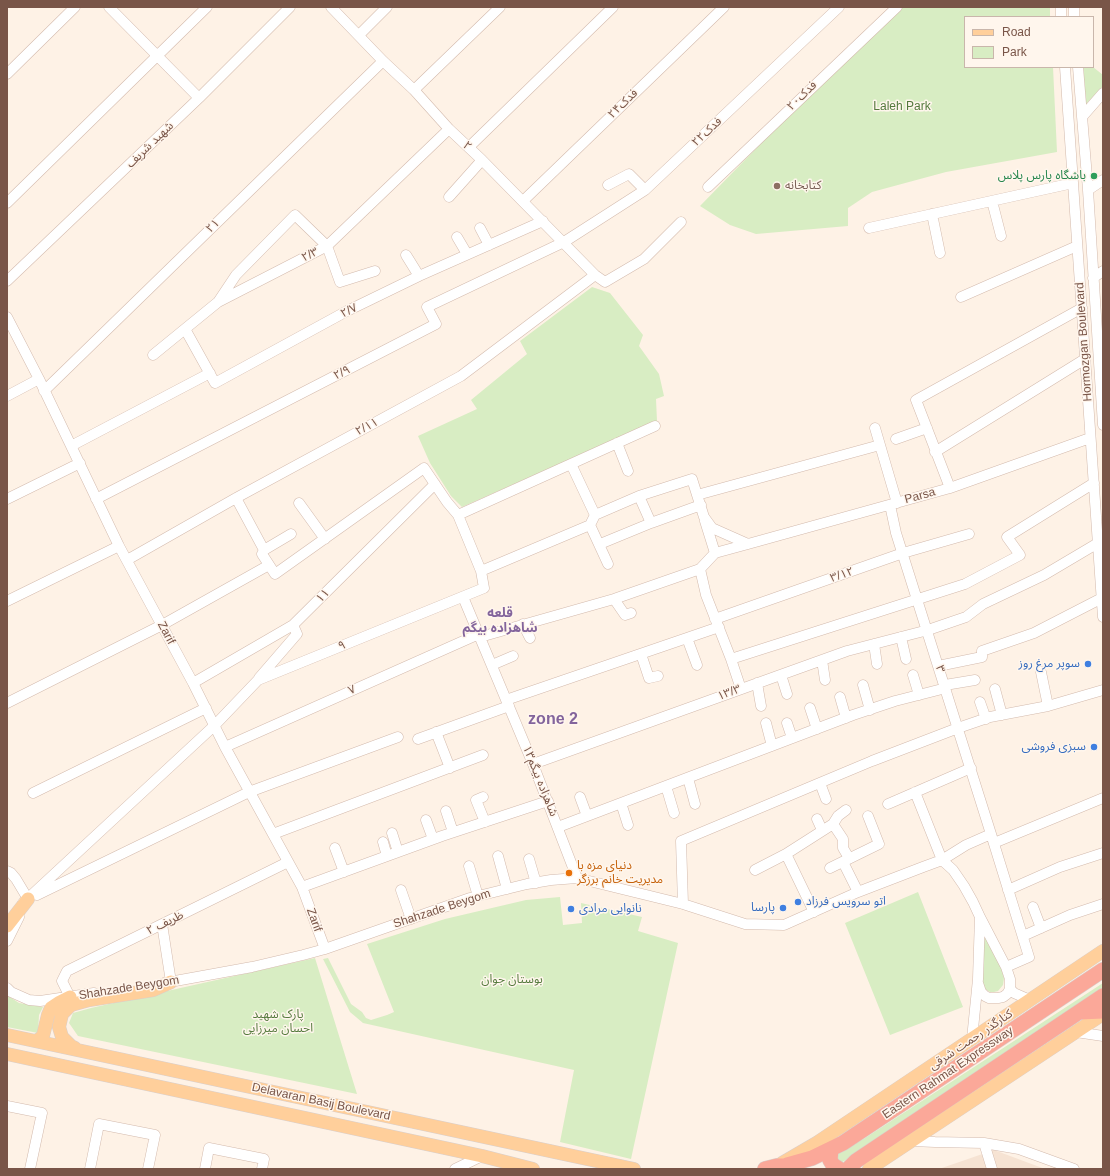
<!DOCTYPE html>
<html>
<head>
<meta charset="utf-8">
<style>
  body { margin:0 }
  #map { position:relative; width:1110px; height:1176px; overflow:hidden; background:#fef2e6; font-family:Arial,sans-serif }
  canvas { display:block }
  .frame { position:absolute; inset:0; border:8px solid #795548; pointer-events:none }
  .legend { position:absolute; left:964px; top:16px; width:130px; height:52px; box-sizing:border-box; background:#fff6ed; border:1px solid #c9b6ab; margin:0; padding:5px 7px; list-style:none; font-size:12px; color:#795548 }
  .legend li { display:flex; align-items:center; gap:8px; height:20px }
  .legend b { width:20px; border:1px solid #c9b6ab }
</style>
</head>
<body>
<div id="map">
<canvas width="1110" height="1176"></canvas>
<div class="frame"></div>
<ul class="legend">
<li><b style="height:5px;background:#ffcf9b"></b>Road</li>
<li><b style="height:11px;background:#d8edc3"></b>Park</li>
</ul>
</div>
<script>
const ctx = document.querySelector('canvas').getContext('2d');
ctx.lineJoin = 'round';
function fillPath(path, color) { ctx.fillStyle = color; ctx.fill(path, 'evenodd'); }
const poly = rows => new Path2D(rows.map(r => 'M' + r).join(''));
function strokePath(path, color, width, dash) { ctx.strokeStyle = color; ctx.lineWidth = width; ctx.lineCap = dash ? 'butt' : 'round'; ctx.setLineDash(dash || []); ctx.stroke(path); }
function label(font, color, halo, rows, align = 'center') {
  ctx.font = font + ' Arial,"Noto Sans Arabic",sans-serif'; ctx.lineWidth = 3; ctx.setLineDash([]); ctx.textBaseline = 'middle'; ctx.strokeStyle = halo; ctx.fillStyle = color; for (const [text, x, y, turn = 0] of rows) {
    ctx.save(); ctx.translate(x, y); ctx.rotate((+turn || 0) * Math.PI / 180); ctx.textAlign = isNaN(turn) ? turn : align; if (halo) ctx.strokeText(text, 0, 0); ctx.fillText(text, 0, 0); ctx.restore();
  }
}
fillPath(poly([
  [994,1150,1045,1169,939,1169]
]), '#f6e3d3');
fillPath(poly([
  [897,7,1050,7,1050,17,965,17,965,67,1053,67,1057,152,946,172,872,192,848,208,848,226,756,234,730,225,700,206,819,84],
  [1083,67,1093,67,1103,75,1103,86,1086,104],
  [592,287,610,293,643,335,639,346,659,374,664,396,656,399,657,421,462,507,451,496,430,463,418,436,477,409,471,400,527,354,520,341],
  [918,892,963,1007,890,1035,845,923],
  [560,897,563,925,582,923,581,903,642,917,638,931,678,943,631,1159,560,1142,574,1070,363,1023,350,1012,323,959,328,958,351,1004,362,1012,366,1018,371,1020,387,1015,394,1012,367,944,445,919,526,900],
  [983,930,1001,966,1004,978,1003,985,998,991,994,992,990,992,985,989,981,976],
  [315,958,357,1094,78,1036,69,1023,73,1013,91,1008],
  [1103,983,1103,991,841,1163,835,1155,865,1138,925,1099],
  [7,995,19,1003,43,1007,39,1015,38,1033,7,1027]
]), '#d8edc3');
const minor = poly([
  [109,7,199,98],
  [331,7,383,61,414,90,449,129,482,160,595,275,605,282,644,259,681,222],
  [1061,7,1061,17],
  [1074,7,1074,17],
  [359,35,387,7],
  [1065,67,1103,617],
  [1078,67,1088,190,1103,425],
  [7,74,75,7],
  [414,90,500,7],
  [1082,117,1103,93],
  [469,147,613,7],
  [608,185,629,174,645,190],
  [708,187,897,7],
  [1088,190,1103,180],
  [449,197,482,160],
  [523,201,724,7],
  [992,201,1001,236],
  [7,203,207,7],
  [932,214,940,253],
  [480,228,489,245],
  [869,228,1073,183],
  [457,237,467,254],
  [406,255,419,276],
  [1093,278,1103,271],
  [7,281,199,98,290,7],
  [961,297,1077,246],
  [218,302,236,275,295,215,327,246,340,282,375,271],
  [7,317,39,379,119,546,193,683,225,747,302,887,325,949],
  [185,329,215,383,347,311,419,276,543,221],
  [153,355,218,302,327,246,449,129],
  [44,391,383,61],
  [7,396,39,379],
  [875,428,897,503],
  [896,439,927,428],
  [617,443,628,471],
  [71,446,210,373],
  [935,452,1085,359],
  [571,464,595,515],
  [950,488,916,400,1082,308],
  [697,495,880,445],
  [639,496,651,523],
  [7,499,80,463],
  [96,499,436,324,427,307,564,242,645,190,839,7],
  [299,503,325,539],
  [890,505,896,533,991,834,1029,957,1006,967],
  [458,515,655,426],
  [705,521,715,553],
  [590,525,608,564],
  [600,544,651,523,701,505],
  [264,550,291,534],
  [127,560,236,498,461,376,595,275],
  [700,569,706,595,731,659,741,689],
  [481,571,590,525,595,515,639,496,692,479,704,517,712,528,748,544,950,488,1090,438],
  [463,597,533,764,577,878],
  [614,599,625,615,631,613],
  [7,601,119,546],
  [715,619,903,553,969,534],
  [523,624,530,638],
  [480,637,614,599,700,569,715,553,748,544],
  [901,637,906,659],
  [687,638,697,665],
  [874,644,877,664],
  [641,654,649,678,658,676],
  [731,659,965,584,1020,555,1007,537,1094,483],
  [822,660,825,680],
  [492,665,513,656],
  [943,665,982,657,982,651,1034,633,1102,598],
  [1041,672,1048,706],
  [781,675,787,694],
  [913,675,919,695],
  [259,678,297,634,293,625],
  [193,683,293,625,435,484],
  [757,683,761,706],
  [863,685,870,710],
  [945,685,975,680],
  [995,689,1002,715],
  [840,697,846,718],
  [506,700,719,627],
  [980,702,986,719],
  [7,703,162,625,269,565],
  [810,708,817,729],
  [766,723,772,746],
  [787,723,792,738],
  [436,732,450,768],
  [418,739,509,706],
  [225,747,479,634],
  [533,764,847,651,928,630,966,617,983,604,1044,575,1098,543],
  [688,778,695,804],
  [820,783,826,799],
  [666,786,674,813],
  [915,792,942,860,953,870,964,886,973,902,980,917,1006,967,1010,979,1010,989,1014,993,1030,1000],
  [33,793,206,708],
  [483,797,476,800,485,822],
  [580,797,587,816],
  [621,803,628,825],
  [888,804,971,768],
  [446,811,453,832],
  [817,819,822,830],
  [426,820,433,839],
  [833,824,838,816,846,810],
  [558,827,853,715,895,701,946,688],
  [392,833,398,852],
  [273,834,483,755],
  [383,842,387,856],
  [994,843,1103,798],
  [335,848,344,872],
  [786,854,833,824,843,839,843,848,849,858],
  [498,856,507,889],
  [529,859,536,883],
  [843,862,858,892],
  [469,866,478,896],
  [830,868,879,844,868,816],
  [755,870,786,854,814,912],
  [7,871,11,873,16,879,28,899],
  [302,887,442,836,548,801],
  [401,890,411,919],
  [1008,890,1060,867,1103,853],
  [37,895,249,792,398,737],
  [23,903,215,725,258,680,484,588,481,571,458,515,447,502,424,468,275,574,262,554,264,550,236,498],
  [683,904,681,841,872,761,958,728,990,717,1048,706,1103,690],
  [1033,907,1041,928],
  [162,924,171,982],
  [1023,936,1070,915,1103,904],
  [7,941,19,917],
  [164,983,252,967,303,955,325,949,470,898,527,884,551,880,577,878,683,904,745,924,784,925,858,892,923,867,942,860,966,845,991,834],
  [978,983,981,992,985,996,989,998,998,998,1003,997,1007,994,1010,989],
  [7,988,11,992,29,1000,40,1001,94,993],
  [70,997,62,981,67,971,288,862],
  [1076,1032,1103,1036],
  [972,1039,978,979,980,917],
  [7,1106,42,1113,30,1169],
  [912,1141,935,1142,984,1143,1019,1149,1074,1169],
  [984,1143,992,1169],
  [90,1169,99,1124,155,1135,148,1169],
  [205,1169,209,1148,264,1159,262,1169],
  [455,1169,482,1156]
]);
const major = poly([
  [7,926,28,899],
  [7,1035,634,1169],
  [37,1041,43,1036,48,1015,51,1008,60,1002,70,997],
  [75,1048,71,1046,62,1037,59,1027,62,1014,71,1005,89,1000,153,990,171,982],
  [7,1054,482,1156,533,1169],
  [782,1163,818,1142,1103,951],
  [869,1169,1103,1014]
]);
const highway = poly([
  [1079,1012,1103,1011],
  [831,1149,830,1160,833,1165,839,1169],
  [787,1165,812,1158,843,1143,1103,970],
  [765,1169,777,1166,796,1166],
  [848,1169,856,1161,1103,996]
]);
strokePath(minor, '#d3baad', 11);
strokePath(major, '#d9cfcc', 14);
strokePath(highway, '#d9cfcc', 16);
strokePath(minor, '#fff', 10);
strokePath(major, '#ffcf9b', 13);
strokePath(highway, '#fba899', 15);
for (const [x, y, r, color] of [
  [1094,176,4,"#2e9e5b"],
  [777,186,4,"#8d6e63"],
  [1088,664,4,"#3f7fe0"],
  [1094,747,4,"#3f7fe0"],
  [569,873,4,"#e8710a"],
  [798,902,4,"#3f7fe0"],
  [783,908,4,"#3f7fe0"],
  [571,909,4,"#3f7fe0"]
]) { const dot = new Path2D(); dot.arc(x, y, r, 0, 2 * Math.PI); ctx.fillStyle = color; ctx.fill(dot); strokePath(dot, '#fff6ed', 1.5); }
label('12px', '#795548', '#fff6ed', [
  ["فدک۲۰",802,96,-44],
  ["فدک۲۴",623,104,-44],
  ["فدک۲۲",707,132,-43],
  ["شهید شریف",150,145,-44],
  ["۲",467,146,42],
  ["۲۱",213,226,-44],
  ["۲/۳",310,255,-27],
  ["۲/۷",349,311,-27],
  ["Hormozgan Boulevard",1084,342,-94],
  ["۲/۹",342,373,-27],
  ["۲/۱۱",367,427,-28],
  ["Parsa",920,496,-15],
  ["۳/۱۲",842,575,-19],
  ["۱۱",323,596,-45],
  ["Zarif",166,633,62],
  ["۹",342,646,-22],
  ["۳",940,669,72],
  ["۷",352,690,-24],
  ["۱۳/۳",729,693,-20],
  ["شاهزاده بیگم۱۳",540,781,68],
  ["Shahzade Beygom",442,909,-18],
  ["Zarif",314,920,70],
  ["ظریف ۲",165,923,-26],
  ["Shahzade Beygom",129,988,-9],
  ["کنارگذر رحمت شرقی",971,1040,-34],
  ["Eastern Rahmat Expressway",948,1073,-34],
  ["Delavaran Basij Boulevard",321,1102,12]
]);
label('12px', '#557a3d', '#fff6ed', [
  ["Laleh Park",902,107],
  ["بوستان جوان",512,980],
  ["پارک شهید",278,1015],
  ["احسان میرزایی",278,1029]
]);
label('12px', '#27864d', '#fff6ed', [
  ["باشگاه پارس پلاس",1086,176]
], 'right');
label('12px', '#785e54', '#fff6ed', [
  ["کتابخانه",785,186]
], 'left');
label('12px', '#366cbe', '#fff6ed', [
  ["سوپر مرغ روز",1080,664],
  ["سبزی فروشی",1086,747],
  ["اتو سرویس فرزاد",806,902,"left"],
  ["پارسا",775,908],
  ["نانوایی مرادی",579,909,"left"]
], 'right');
label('12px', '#c56008', '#fff6ed', [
  ["دنیای مزه با",577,866],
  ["مدیریت خانم برزگر",577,880]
], 'left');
label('bold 13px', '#83649c', '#fff6ed', [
  ["قلعه",500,613],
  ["شاهزاده بیگم",500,628]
]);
label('bold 16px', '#83649c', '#fff6ed', [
  ["zone 2",553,720]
]);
</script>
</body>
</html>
